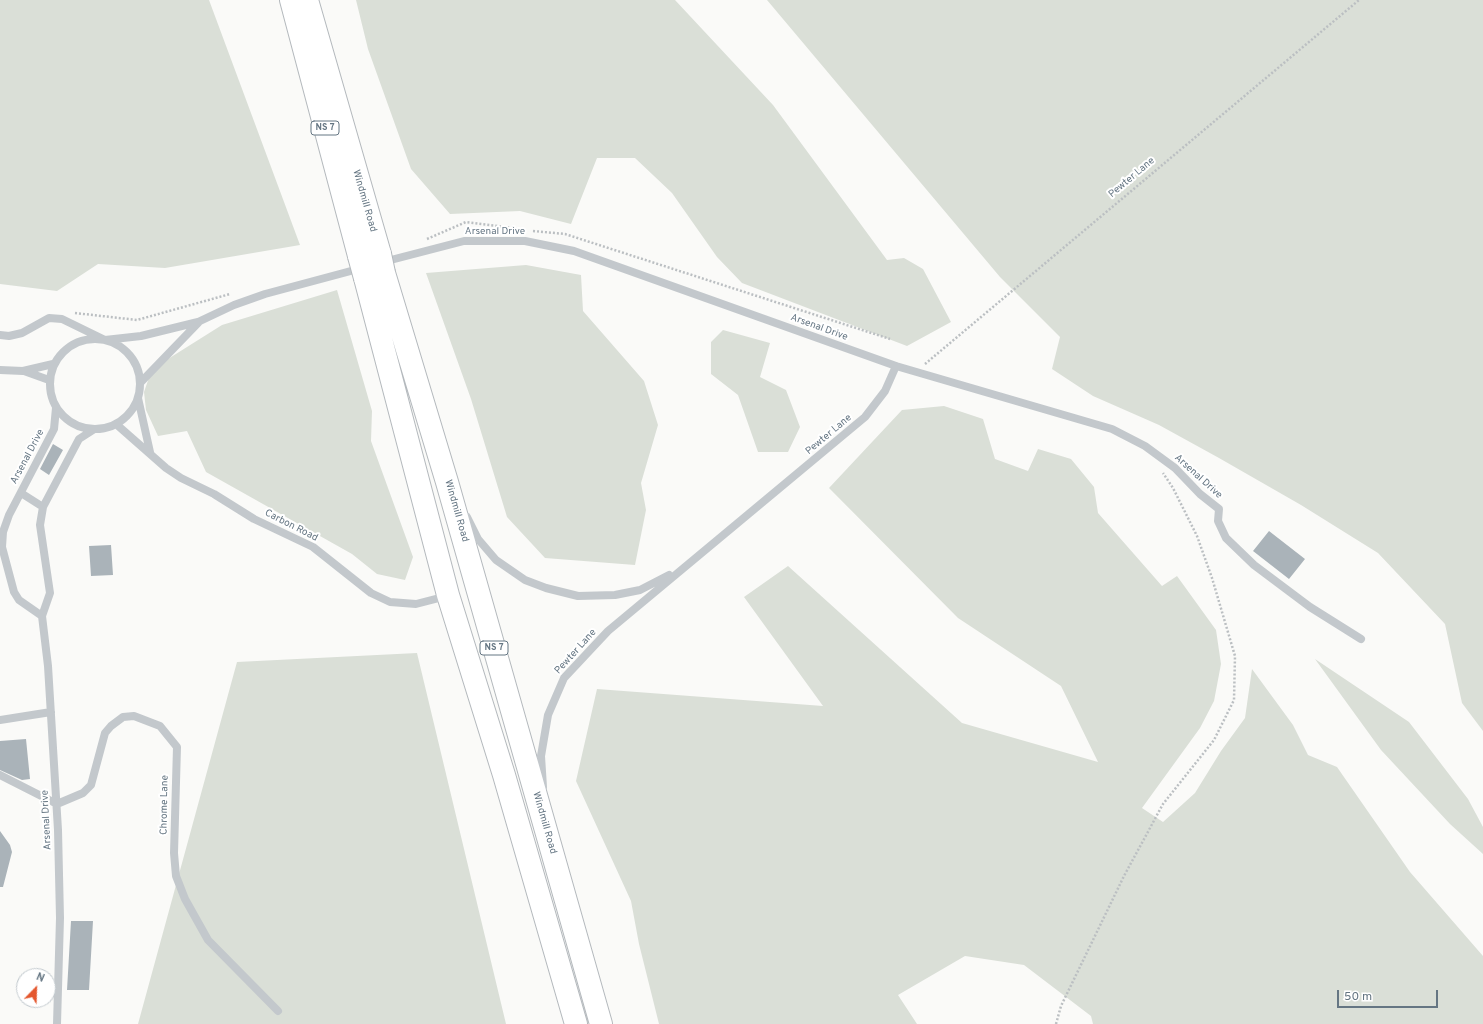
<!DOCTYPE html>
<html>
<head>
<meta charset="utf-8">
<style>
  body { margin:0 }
  #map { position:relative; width:1483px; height:1024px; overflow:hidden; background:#fafaf8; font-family:Overpass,sans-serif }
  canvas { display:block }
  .north { position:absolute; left:16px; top:968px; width:40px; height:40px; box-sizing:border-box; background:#fff; border:1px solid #c1c8cd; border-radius:50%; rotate:23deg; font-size:11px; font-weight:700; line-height:16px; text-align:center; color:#657683 }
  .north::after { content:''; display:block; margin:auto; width:14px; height:18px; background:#e4572e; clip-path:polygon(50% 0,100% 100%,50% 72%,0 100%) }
  .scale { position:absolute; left:1337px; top:990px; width:101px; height:18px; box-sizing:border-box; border:2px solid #657683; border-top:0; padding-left:5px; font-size:12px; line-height:14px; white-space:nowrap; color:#657683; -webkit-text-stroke:3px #fff; paint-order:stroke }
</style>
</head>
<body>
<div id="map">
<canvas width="1483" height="1024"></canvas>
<div class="north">N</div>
<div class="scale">50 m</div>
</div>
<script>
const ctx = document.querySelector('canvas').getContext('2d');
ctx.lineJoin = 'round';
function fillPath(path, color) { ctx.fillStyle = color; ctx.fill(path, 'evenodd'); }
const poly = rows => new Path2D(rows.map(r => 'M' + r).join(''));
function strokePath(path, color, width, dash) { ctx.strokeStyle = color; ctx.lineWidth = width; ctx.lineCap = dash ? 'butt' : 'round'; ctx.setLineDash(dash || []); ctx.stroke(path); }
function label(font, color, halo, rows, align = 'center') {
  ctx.font = font + ' Overpass,sans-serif'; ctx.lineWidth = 4; ctx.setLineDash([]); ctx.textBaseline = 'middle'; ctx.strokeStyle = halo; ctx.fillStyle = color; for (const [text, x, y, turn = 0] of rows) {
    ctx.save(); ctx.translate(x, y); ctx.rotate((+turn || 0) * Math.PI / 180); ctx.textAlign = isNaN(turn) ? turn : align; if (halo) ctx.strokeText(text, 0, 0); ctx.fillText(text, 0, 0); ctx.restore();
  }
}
fillPath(poly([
  [0,0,209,0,300,245,165,268,98,264,57,291,0,284],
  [356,0,675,0,773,105,887,260,904,258,923,269,951,322,907,346,742,283,717,257,672,193,635,158,597,158,571,224,520,211,450,214,411,169,368,49],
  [767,0,1483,0,1483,731,1462,703,1445,624,1378,553,1301,505,1219,458,1159,425,1093,396,1052,369,1060,337,1000,277],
  [526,265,581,275,583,311,644,381,658,425,641,483,646,510,635,565,545,558,507,517,471,399,426,273],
  [337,290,372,411,371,441,413,557,405,580,377,574,352,554,206,472,187,431,158,436,146,410,144,392,152,369,222,325],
  [723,330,770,343,760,377,786,390,800,427,788,452,758,452,738,395,711,374,711,342],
  [944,406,983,419,995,459,1028,471,1038,449,1071,459,1094,487,1098,513,1162,586,1177,576,1216,630,1221,664,1214,701,1200,728,1142,808,1163,822,1195,793,1221,751,1245,718,1252,669,1293,725,1308,755,1337,767,1410,872,1483,956,1483,1024,1093,1024,1091,1016,1024,965,965,956,898,995,917,1024,659,1024,639,944,631,901,576,781,597,689,823,706,744,597,788,566,962,723,1098,762,1061,686,958,618,829,488,902,410],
  [417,653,506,1024,138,1024,237,662],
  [1315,659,1409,722,1468,799,1483,827,1483,854,1450,824,1381,750]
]), '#dadfd7');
fillPath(poly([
  [53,444,63,450,49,475,40,469],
  [1269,531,1305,559,1289,579,1253,551],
  [111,545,113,575,91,576,89,546],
  [26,739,30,779,22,780,0,770,0,741],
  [0,831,10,845,12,852,3,887,0,887],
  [71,921,93,921,89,990,67,990]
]), '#aab3b9');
const trunk = poly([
  [291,0,359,256],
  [307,0,380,254],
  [384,273,447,482,601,1024],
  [365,278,448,595,504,775,576,1024]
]);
strokePath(trunk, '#b4b9bd', 24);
strokePath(poly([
  [533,231,565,234,890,339],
  [427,239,466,222,522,229],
  [75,313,137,320,230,294],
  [925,364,1359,0],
  [1056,1024,1061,1006,1124,876,1163,804,1214,740,1234,700,1235,656,1212,578,1197,536,1173,488,1163,473]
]), '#bbbfc2', 2.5, [2, 2]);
strokePath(poly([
  [383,262,464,241,525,241,574,251,896,366,1112,429,1145,446,1175,468,1200,494,1219,509,1218,521,1226,538,1254,565,1310,607,1361,639],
  [0,335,9,336,22,333,49,318,62,319,105,340,141,336,198,322,234,305,265,294,362,268],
  '50 384a45 45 0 1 1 90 0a45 45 0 1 1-90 0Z',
  [0,370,23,371,53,364],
  [24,371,49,380],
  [141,382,198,323],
  [138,398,150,452],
  [56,408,54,429,9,515,3,532,2,547,14,592,19,600,42,616,48,666,58,830,60,918,57,1024],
  [116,424,166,468,181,478,214,494,254,519,313,547,371,593,390,602,416,604,447,596],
  [21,493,43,507],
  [467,517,478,539,496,560,525,580,546,588,578,596,615,595,640,590,669,575],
  [42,616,50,593,40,525,43,507,79,439,93,430],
  [0,720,51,712],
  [0,775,57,804,83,793,91,785,105,733,111,726,123,717,134,716,160,726,177,747,174,853,176,876,185,899,208,940,278,1011],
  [543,787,541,756,548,715,564,678,608,631,865,417,885,391,896,366]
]), '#c3c8cc', 8);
strokePath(trunk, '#fff', 22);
const trunkBridge = poly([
  [380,254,384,273],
  [359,256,365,278]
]);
strokePath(trunkBridge, '#b4b9bd', 24, []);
strokePath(trunkBridge, '#fff', 22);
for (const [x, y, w] of [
  [325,128,28],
  [494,648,28]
]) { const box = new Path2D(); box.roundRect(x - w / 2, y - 7, w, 14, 3); ctx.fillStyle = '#fff'; ctx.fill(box); strokePath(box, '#657683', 1); }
label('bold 9px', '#657683', null, [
  ["NS 7",325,128],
  ["NS 7",494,648]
]);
label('10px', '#657683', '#fff', [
  ["Pewter Lane",1132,178,-40],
  ["Windmill Road",364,201,74],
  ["Arsenal Drive",495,232],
  ["Arsenal Drive",819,328,20],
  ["Pewter Lane",829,435,-40],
  ["Arsenal Drive",28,457,-62],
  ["Arsenal Drive",1198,477,42],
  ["Windmill Road",456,511,74],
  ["Carbon Road",291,526,27],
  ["Pewter Lane",576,652,-48],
  ["Chrome Lane",165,805,-89],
  ["Arsenal Drive",47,820,-93],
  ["Windmill Road",544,823,74]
]);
</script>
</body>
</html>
